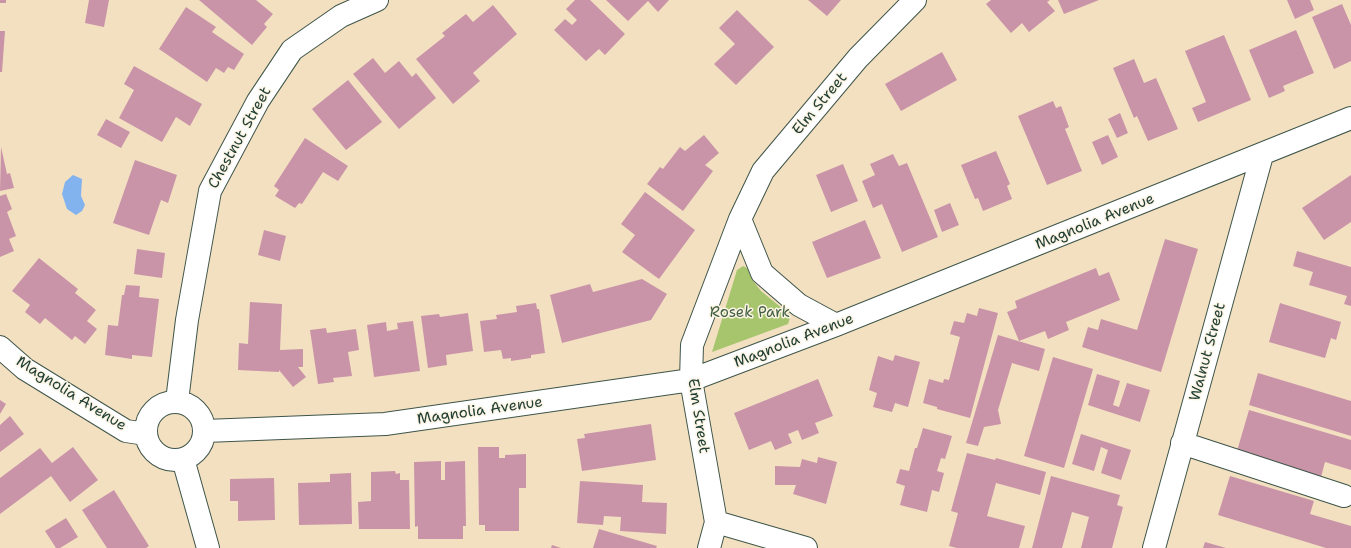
<!DOCTYPE html>
<html>
<head>
<meta charset="utf-8">
<style>
  body { margin:0 }
  canvas { display:block; background:#f2e0c1 }
</style>
</head>
<body>
<canvas width="1351" height="548"></canvas>
<script>
const ctx = document.querySelector('canvas').getContext('2d');
ctx.lineJoin = 'round';
function fillPath(path, color) { ctx.fillStyle = color; ctx.fill(path, 'evenodd'); }
const poly = rows => new Path2D(rows.map(r => 'M' + r).join(''));
function strokePath(path, color, width, dash) { ctx.strokeStyle = color; ctx.lineWidth = width; ctx.lineCap = dash ? 'butt' : 'round'; ctx.setLineDash(dash || []); ctx.stroke(path); }
function label(font, color, halo, rows, align = 'center') {
  ctx.font = font + ' "Shantell Sans",sans-serif'; ctx.lineWidth = 3; ctx.setLineDash([]); ctx.textBaseline = 'middle'; ctx.strokeStyle = halo; ctx.fillStyle = color; for (const [text, x, y, turn = 0] of rows) {
    ctx.save(); ctx.translate(x, y); ctx.rotate((+turn || 0) * Math.PI / 180); ctx.textAlign = isNaN(turn) ? turn : align; if (halo) ctx.strokeText(text, 0, 0); ctx.fillText(text, 0, 0); ctx.restore();
  }
}
fillPath(poly([
  [743,266,747,268,753,281,761,291,789,314,790,318,788,324,712,352,737,270]
]), '#a6c56d');
fillPath(poly([
  [73,175,82,179,81,196,85,205,82,211,76,215,67,209,62,194,65,182]
]), '#82b3ee');
fillPath(poly([
  [0,0,6,0,6,3,0,3],
  [89,0,109,0,104,27,85,23],
  [199,0,256,0,273,14,264,24,267,27,252,45],
  [575,0,590,0,625,34,605,55,599,49,586,61,554,30,565,19,572,25,577,20,566,9],
  [606,0,669,0,658,12,648,1,628,21],
  [808,0,841,0,827,16],
  [991,0,1050,0,1047,2,1055,11,1029,32,1022,23,1011,33,986,4],
  [1058,0,1099,0,1064,14],
  [1287,0,1310,0,1314,10,1295,19],
  [1342,4,1351,25,1351,61,1334,69,1312,17],
  [493,5,517,34,473,73,480,81,453,104,416,59,445,36,442,33,466,14,473,22],
  [186,7,216,27,212,32,244,54,234,70,228,67,224,73,216,68,207,82,159,49],
  [737,10,774,47,736,85,714,64,735,44,719,28],
  [1296,30,1314,73,1283,86,1285,91,1269,98,1249,50],
  [0,31,5,31,2,72,0,72],
  [1224,35,1251,100,1198,122,1192,108,1206,102,1185,51],
  [942,52,957,80,901,111,885,84],
  [373,58,385,73,399,61,412,77,416,73,436,98,399,129,353,74],
  [1134,59,1144,83,1156,78,1178,129,1148,141,1137,116,1134,118,1113,68],
  [134,66,202,104,190,126,176,117,162,142,119,118,134,90,124,84],
  [348,80,382,122,346,150,312,109],
  [1053,101,1056,108,1061,106,1069,127,1065,129,1082,171,1047,185,1018,116],
  [1120,113,1128,133,1117,138,1108,119],
  [106,119,130,132,121,148,97,135],
  [704,135,719,153,705,165,713,171,683,211,647,184,660,167,663,169,680,147,685,151],
  [1108,135,1118,157,1102,165,1092,142],
  [305,138,348,166,338,181,323,172,302,204,299,203,295,208,275,196,279,190,274,186],
  [1,147,7,174,10,173,14,188,0,191],
  [996,151,1010,184,1007,186,1012,199,983,211,978,198,975,199,961,165],
  [893,154,899,166,907,163,938,237,902,252,882,204,873,208,862,181,875,175,870,164],
  [135,160,177,175,168,203,161,200,149,235,113,223],
  [843,164,858,201,831,212,816,175],
  [1351,175,1351,222,1324,240,1302,208],
  [645,192,695,230,659,279,622,252,635,235,621,224],
  [6,194,12,209,7,212,16,236,9,239,14,251,0,257,0,196],
  [950,203,959,225,942,232,934,210],
  [865,220,881,258,827,278,812,242],
  [264,230,286,236,280,261,258,255],
  [1165,239,1198,249,1161,372,1082,347,1088,327,1098,330,1101,319,1137,330],
  [137,249,165,253,162,278,134,274],
  [1297,251,1351,267,1351,306,1344,304,1347,296,1309,285,1313,272,1293,266],
  [39,258,78,289,75,293,96,310,87,321,97,329,85,344,75,336,72,340,45,318,40,324,25,312,30,305,12,291],
  [1096,268,1099,276,1109,272,1120,300,1066,322,1069,330,1048,339,1045,331,1019,341,1007,312,1017,308,1015,301],
  [642,279,667,294,651,320,562,343,550,295,590,284,593,292],
  [126,285,140,286,139,297,159,299,152,357,132,355,132,359,105,355,108,325,118,326,122,295,124,295],
  [250,302,282,304,280,350,303,349,303,367,298,367,306,377,293,387,279,370,279,372,238,370,239,343,248,344],
  [536,303,537,309,539,309,545,353,531,355,531,358,511,361,511,358,503,359,501,350,484,352,480,321,497,319,496,315,517,312,516,306],
  [1280,303,1341,322,1336,340,1331,338,1325,358,1269,342],
  [979,308,998,313,970,418,937,409,937,407,923,403,929,379,943,383,944,379,949,380,960,337,950,334,954,321,964,323,967,313,977,316],
  [468,313,473,351,446,355,447,365,428,368,421,316,439,314,440,317],
  [413,321,420,371,374,377,367,325,386,322,387,331,398,329,397,323],
  [326,328,327,333,356,329,359,350,348,352,352,376,333,378,334,382,318,384,310,330],
  [998,335,1045,349,1039,371,1012,363,998,410,1001,424,984,427,978,446,966,443],
  [895,355,920,362,908,407,895,403,892,412,873,407,877,393,869,390,878,356,893,361],
  [1053,357,1093,369,1064,468,1024,456],
  [1258,373,1351,401,1351,436,1249,405],
  [1097,374,1120,381,1113,405,1119,407,1127,383,1150,390,1140,422,1088,405],
  [818,379,833,416,815,423,819,433,802,440,798,430,788,434,792,443,775,450,771,441,749,450,734,413],
  [0,400,6,404,0,414],
  [1249,410,1351,440,1351,470,1325,462,1321,477,1237,451],
  [10,416,24,434,0,452,0,425],
  [651,424,656,460,582,471,577,439,585,438,584,434],
  [923,428,952,436,945,459,941,458,937,471,944,473,939,492,932,490,927,512,900,505,905,486,896,483,900,469,909,471,915,448,917,448],
  [1081,434,1131,450,1121,480,1101,473,1108,450,1101,447,1094,471,1072,464],
  [73,447,98,480,70,502,51,476,0,514,0,478,40,448,52,463],
  [478,447,499,447,499,458,505,458,505,455,526,454,526,488,519,488,519,531,485,531,485,525,479,525],
  [967,453,995,460,996,458,1046,472,1040,495,996,483,987,516,1025,526,1019,548,957,548,949,546,958,513,951,511],
  [818,457,837,462,826,504,793,494,796,485,775,485,775,466,800,467,802,459,817,463],
  [441,461,441,480,445,480,445,462,465,461,466,526,463,526,463,539,418,539,418,526,415,527,414,462],
  [395,471,396,474,400,473,400,480,409,480,410,529,359,529,358,502,371,501,371,472],
  [351,473,352,524,299,525,298,483,330,482,330,474],
  [1051,476,1120,495,1117,505,1123,507,1112,548,1081,548,1089,517,1072,512,1062,548,1032,548],
  [1230,476,1314,501,1310,514,1351,526,1351,548,1326,548,1218,515],
  [274,478,275,520,238,521,238,501,230,501,230,479],
  [580,481,643,485,642,502,667,503,666,534,620,531,621,517,604,516,603,525,577,523],
  [114,490,149,546,146,548,107,548,82,510],
  [66,518,78,537,60,548,56,548,45,531],
  [599,529,657,546,656,548,593,548],
  [1205,542,1226,548,1203,548],
  [552,545,561,548,551,548]
]), '#ca94a8');
const minor = poly([
  [740,219,762,273,799,305,836,325],
  [0,347,25,369,126,431,146,434],
  [177,401,187,320,210,191,258,101,292,50,341,16,377,0],
  '146 431a29 29 0 1 1 58 0a29 29 0 1 1-58 0Z',
  [205,431,385,424,691,380,836,325,1351,118],
  [1182,443,1344,496],
  [183,459,208,548],
  [716,522,806,548],
  [709,548,716,522,691,380,692,345,740,219,763,171,858,58,915,0],
  [1154,548,1262,155]
]);
strokePath(minor, '#3f5549', 24);
strokePath(minor, '#fff', 22);
label('15px', '#1f3d34', '#fcf5e5', [
  ["Elm Street",820,104,-50],
  ["Chestnut Street",240,138,-61],
  ["Magnolia Avenue",1095,222,-22],
  ["Magnolia Avenue",794,341,-21],
  ["Walnut Street",1208,352,-75],
  ["Magnolia Avenue",71,394,32],
  ["Magnolia Avenue",480,411,-8],
  ["Elm Street",698,416,81]
]);
label('15px', '#415f42', '#fcf5e5', [
  ["Rosek Park",750,313]
]);
</script>
</body>
</html>
